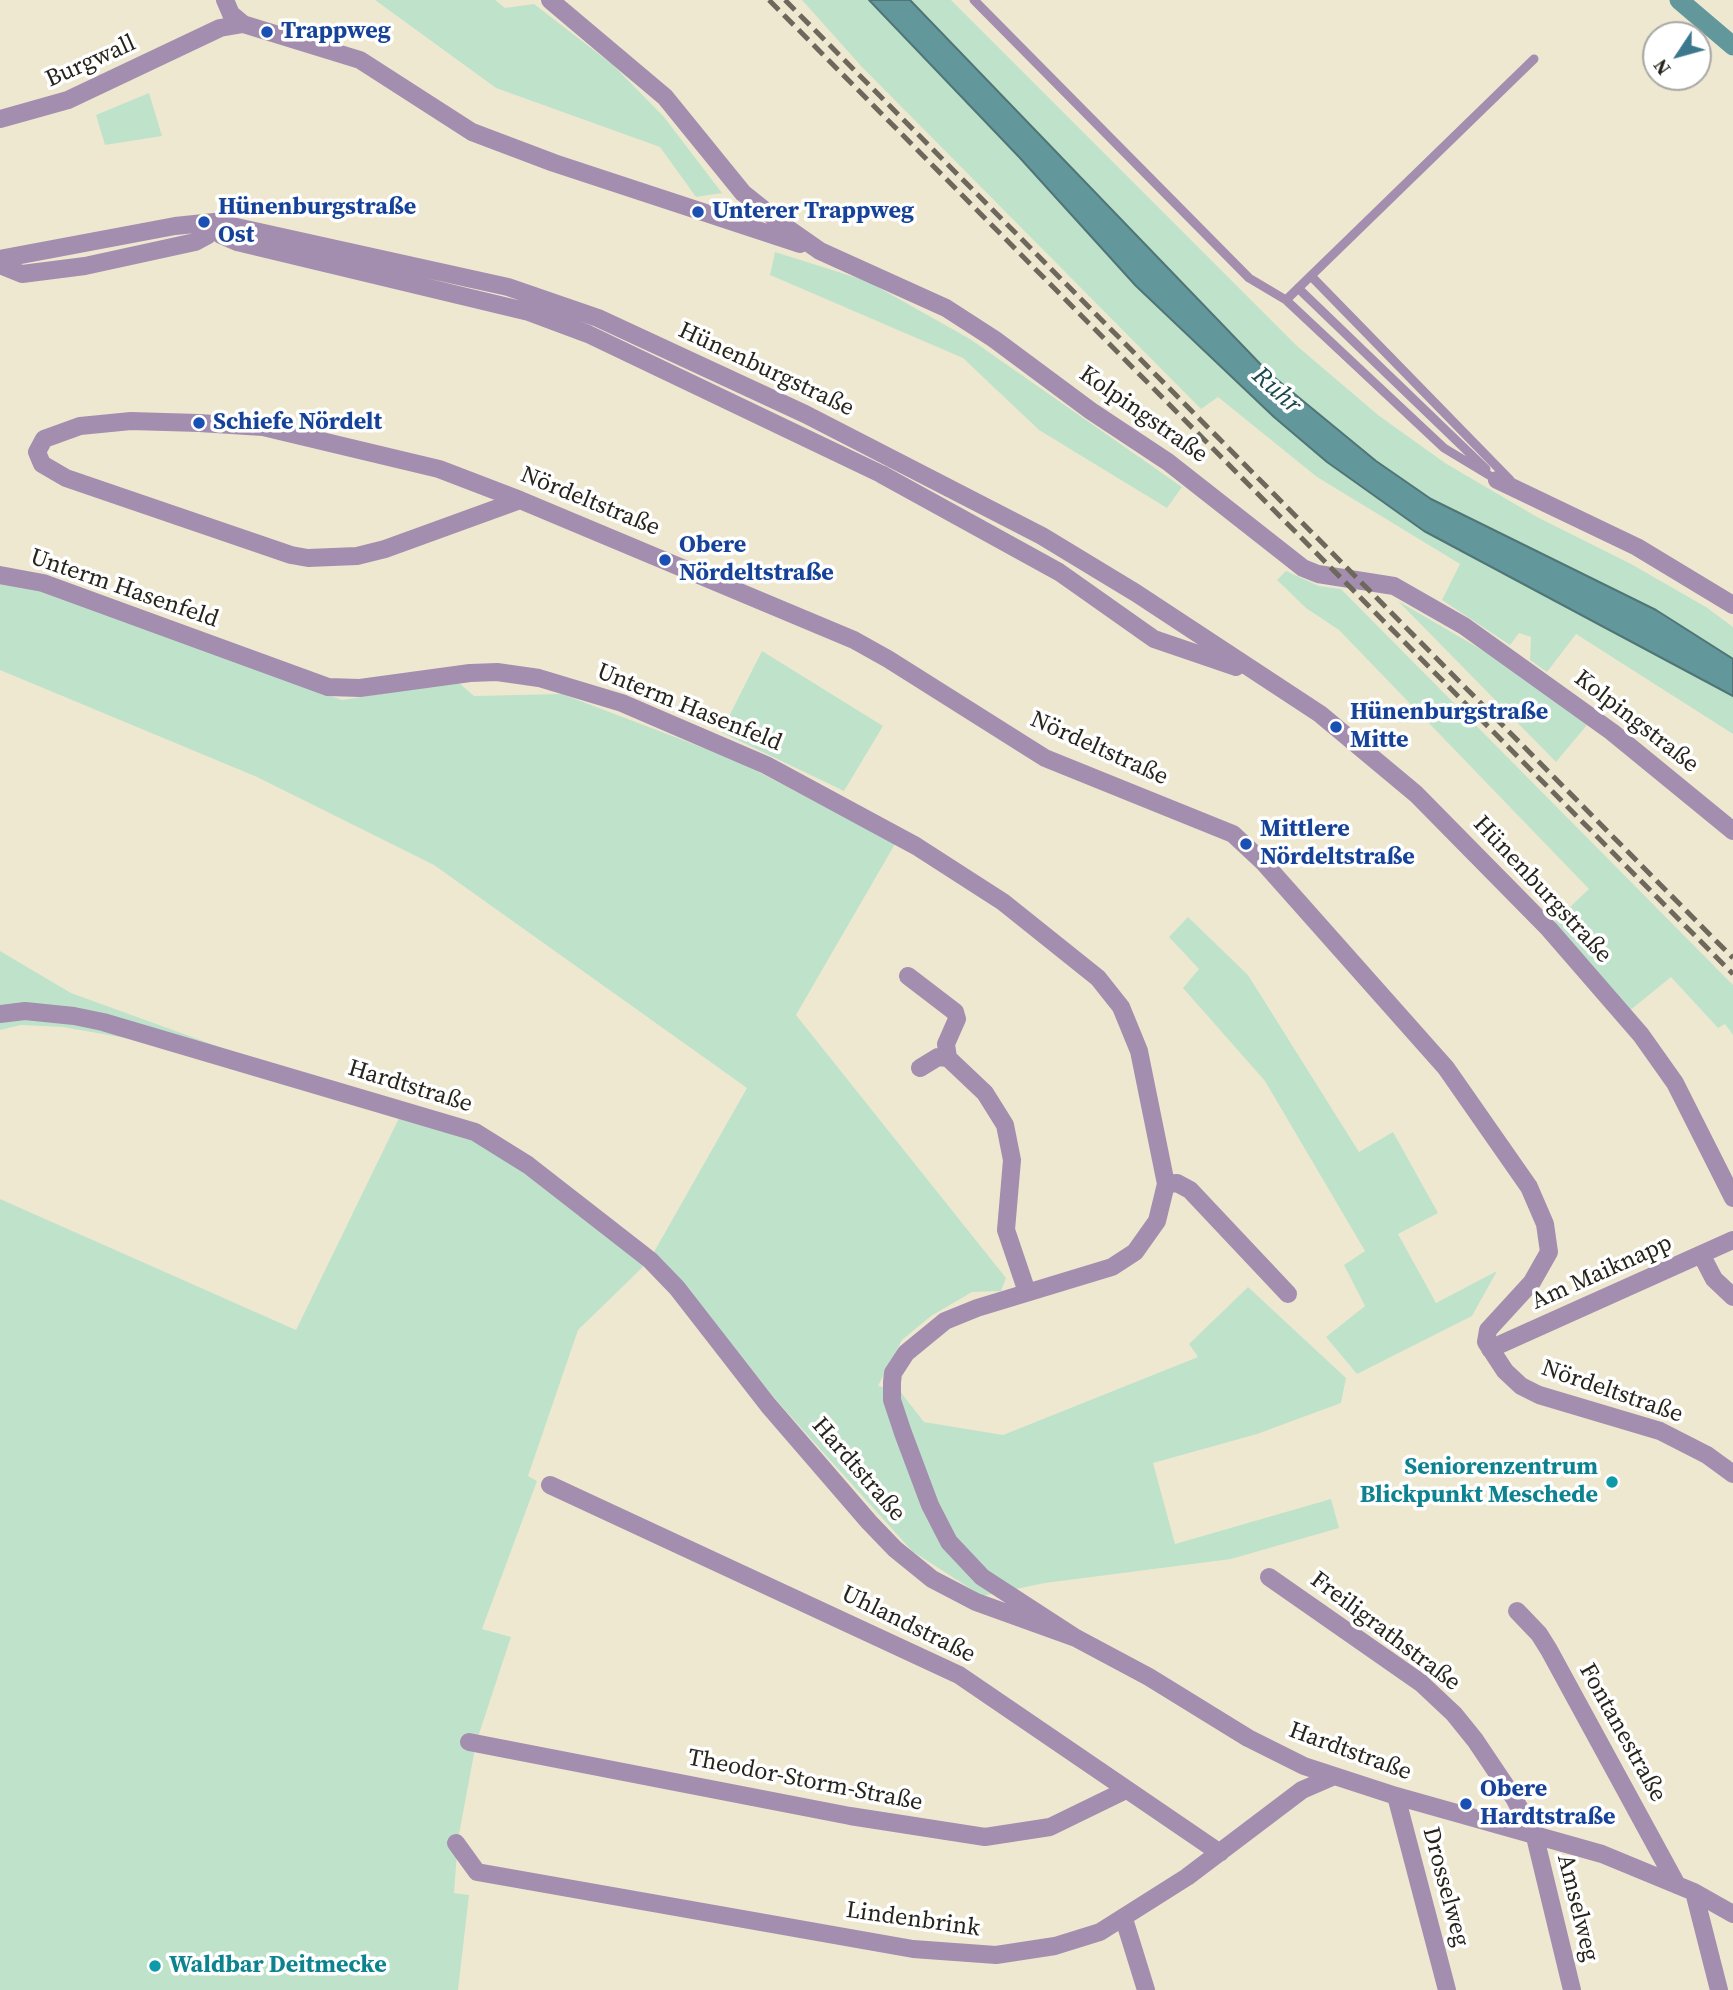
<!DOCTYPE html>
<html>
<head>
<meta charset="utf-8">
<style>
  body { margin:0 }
  #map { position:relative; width:1733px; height:1990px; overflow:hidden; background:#efe8d1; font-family:"Source Serif 4",serif }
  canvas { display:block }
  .north { position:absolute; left:1642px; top:21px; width:70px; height:70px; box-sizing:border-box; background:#fff; border:2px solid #a9a7a4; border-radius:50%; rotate:234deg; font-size:19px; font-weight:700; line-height:28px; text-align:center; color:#27241c }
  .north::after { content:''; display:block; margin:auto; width:24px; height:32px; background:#3b788e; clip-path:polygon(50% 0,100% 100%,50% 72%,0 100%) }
</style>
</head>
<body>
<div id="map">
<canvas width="1733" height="1990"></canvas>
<div class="north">N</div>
</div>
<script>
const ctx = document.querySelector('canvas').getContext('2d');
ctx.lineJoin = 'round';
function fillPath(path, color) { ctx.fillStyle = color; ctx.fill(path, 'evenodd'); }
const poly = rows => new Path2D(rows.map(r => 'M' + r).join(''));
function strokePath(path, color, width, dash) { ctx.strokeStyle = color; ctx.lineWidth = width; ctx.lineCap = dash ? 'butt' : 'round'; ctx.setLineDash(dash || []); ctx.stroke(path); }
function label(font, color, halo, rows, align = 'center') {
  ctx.font = font + ' "Source Serif 4",serif'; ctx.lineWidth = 7; ctx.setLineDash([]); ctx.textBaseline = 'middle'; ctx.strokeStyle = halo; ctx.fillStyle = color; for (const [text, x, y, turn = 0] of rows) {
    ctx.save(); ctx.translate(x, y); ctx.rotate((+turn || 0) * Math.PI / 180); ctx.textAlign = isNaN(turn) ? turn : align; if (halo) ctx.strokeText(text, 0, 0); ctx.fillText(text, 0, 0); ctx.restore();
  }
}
fillPath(poly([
  [375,0,495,0,505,8,534,4,613,65,664,117,722,193,696,197,660,147,496,88],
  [802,0,869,0,1020,158,1136,286,1274,417,1327,462,1424,531,1733,696,1733,734,1576,634,1547,672,1530,660,1531,637,1519,633,1510,645,1442,600,1460,564,1317,477,1218,397,1201,409,862,67],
  [910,0,951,0,1297,346,1378,415,1445,463,1537,517,1631,564,1706,607,1733,627,1733,659,1656,610,1431,499,1376,461,1269,373],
  [149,93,162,136,105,145,96,115],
  [775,252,867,281,970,339,1182,487,1167,508,1039,430,963,358,770,275],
  [1286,571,1319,586,1341,589,1733,985,1733,1035,1725,1024,1718,1028,1671,977,1628,1012,1552,924,1589,889,1339,630,1306,608,1277,580],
  [0,580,20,582,342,700,458,682,474,696,562,694,738,761,895,844,796,1015,1006,1278,1001,1291,972,1292,931,1316,902,1340,878,1386,899,1390,924,1422,1003,1435,1198,1357,1189,1344,1248,1287,1346,1378,1341,1403,1257,1434,1153,1463,1175,1544,1331,1499,1339,1528,1231,1559,1045,1583,982,1596,912,1551,776,1400,661,1258,650,1260,578,1330,528,1476,537,1481,482,1629,511,1637,476,1743,458,1840,454,1893,469,1895,458,1990,0,1990,0,1199,296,1330,401,1114,281,1084,131,1039,63,1027,21,1025,0,1030,0,951,71,993,470,1138,514,1163,650,1259,747,1088,434,865,257,777,0,670],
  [1398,601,1501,661,1587,725,1556,762],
  [762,651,883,726,844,791,721,732],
  [1188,917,1248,975,1359,1152,1393,1132,1438,1213,1398,1234,1436,1303,1497,1271,1472,1316,1357,1374,1326,1337,1365,1306,1344,1265,1365,1251,1265,1081,1183,988,1199,969,1169,937]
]), '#bfe3ca');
const water = poly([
  [869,0,910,0,1269,373,1376,461,1431,499,1656,610,1733,659,1733,696,1424,531,1327,462,1274,417,1136,286,1020,158,869,0]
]);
fillPath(water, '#62989c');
strokePath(water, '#507576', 2);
strokePath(poly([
  [1679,0,1733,46]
]), '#62989c', 19);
strokePath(poly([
  [974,0,1249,278,1286,300],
  [1311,276,1510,480],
  [1298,288,1486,469],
  [1497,480,1444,448,1286,300,1534,59]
]), '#a48eaf', 9);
strokePath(poly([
  [225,0,231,14,243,24,360,60,472,132,554,163,800,244],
  [550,0,665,97,743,193,787,228,820,251,946,308,994,339,1091,411,1168,462,1303,568,1318,574,1394,586,1464,626,1612,732,1733,831],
  [0,119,68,100,220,28,243,24],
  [214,222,221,235,237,242,529,312,588,334,881,474,1059,572,1154,639,1236,667],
  [0,259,175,226,214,222,508,287,598,318,805,414,1042,536,1136,593,1320,714,1416,794,1549,929,1641,1035,1675,1083,1733,1198],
  [0,265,22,274,85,266,195,242,208,235,214,222],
  [1497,480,1637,547,1733,605],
  [520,500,385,549,357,556,308,558,291,555,66,478,42,464,37,452,44,439,80,426,131,421,199,423,263,427,439,469,520,500,854,640,888,659,1045,758,1233,834,1264,863,1446,1068,1529,1187,1545,1224,1549,1252,1532,1282,1488,1330,1486,1342,1505,1371,1521,1386,1539,1395,1660,1431,1707,1455,1733,1474],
  [0,575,43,583,328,687,360,688,470,673,497,672,539,678,622,703,766,765,916,846,1003,902,1098,978,1121,1007,1139,1051,1166,1184,1157,1221,1135,1252,1112,1267,977,1308,945,1321,906,1353,893,1373,892,1382,892,1400,903,1433,930,1505,949,1542,982,1577,1076,1638],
  [908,976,955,1012,957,1019,946,1044,948,1058,985,1093,1005,1125,1012,1160,1006,1230,1027,1292],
  [0,1014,25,1011,74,1016,103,1022,475,1132,528,1165,650,1260,677,1288,768,1405,869,1522,895,1549,932,1579,976,1602,1076,1638,1149,1677,1248,1738,1304,1766,1396,1796,1602,1854,1694,1892,1733,1914],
  [920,1068,938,1057,948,1058],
  [1166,1184,1177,1183,1190,1190,1288,1294],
  [1702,1256,1714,1279,1733,1297],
  [1490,1349,1733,1240],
  [550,1485,959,1675,1220,1853],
  [1269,1577,1421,1683,1454,1714,1475,1740,1514,1798,1535,1837,1572,1990],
  [1517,1611,1539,1634,1549,1650,1677,1885],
  [469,1742,850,1816,985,1837,1050,1827,1126,1790],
  [1396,1796,1447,1990],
  [456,1843,477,1872,913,1949,996,1955,1055,1946,1100,1932,1187,1877,1302,1790,1332,1777],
  [1694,1892,1719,1990],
  [1124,1919,1146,1990]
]), '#a48eaf', 18);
strokePath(poly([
  [769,0,1733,974],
  [785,0,1733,958]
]), '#6d685b', 5, [14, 7]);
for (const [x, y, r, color] of [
  [267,32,7,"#1a4fb4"],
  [698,212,7,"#1a4fb4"],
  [204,222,7,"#1a4fb4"],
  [199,423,7,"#1a4fb4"],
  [665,560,7,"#1a4fb4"],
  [1336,727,7,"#1a4fb4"],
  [1246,844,7,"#1a4fb4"],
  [1612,1482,7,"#0f9aa8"],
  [1466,1804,7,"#1a4fb4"],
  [155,1966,7,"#0f9aa8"]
]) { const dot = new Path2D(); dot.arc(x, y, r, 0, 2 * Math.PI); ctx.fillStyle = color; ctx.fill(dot); strokePath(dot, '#fff', 2.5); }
label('bold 24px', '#164399', '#fff', [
  ["Trappweg",281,32],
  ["Hünenburgstraße",218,208],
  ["Ost",218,236],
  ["Unterer Trappweg",712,212],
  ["Schiefe Nördelt",213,423],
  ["Obere",679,546],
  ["Nördeltstraße",679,574],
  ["Hünenburgstraße",1350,713],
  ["Mitte",1350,741],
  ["Mittlere",1260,830],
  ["Nördeltstraße",1260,858],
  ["Obere",1480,1790],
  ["Hardtstraße",1480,1818]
], 'left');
label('24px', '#27241c', '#fff', [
  ["Burgwall",91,62,-24],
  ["Hünenburgstraße",766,370,25],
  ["Kolpingstraße",1143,415,35],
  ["Nördeltstraße",590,502,22],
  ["Unterm Hasenfeld",124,589,19],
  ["Unterm Hasenfeld",689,708,22],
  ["Kolpingstraße",1636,722,38],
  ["Nördeltstraße",1099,749,24],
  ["Hünenburgstraße",1542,890,47],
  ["Hardtstraße",410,1087,17],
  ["Am Maiknapp",1602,1273,-24],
  ["Nördeltstraße",1612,1392,19],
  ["Hardtstraße",858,1470,49],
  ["Uhlandstraße",908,1625,26],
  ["Freiligrathstraße",1385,1632,37],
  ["Fontanestraße",1622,1733,61],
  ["Hardtstraße",1350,1752,20],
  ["Theodor-Storm-Straße",805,1781,11],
  ["Drosselweg",1445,1887,75],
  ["Amselweg",1577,1908,76],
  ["Lindenbrink",913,1920,8]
]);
label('bold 24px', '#0d838f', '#fff', [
  ["Seniorenzentrum",1598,1468],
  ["Blickpunkt Meschede",1598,1496],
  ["Waldbar Deitmecke",169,1966,"left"]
], 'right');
label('italic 26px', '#17494d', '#fff', [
  ["Ruhr",1276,391,42]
]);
</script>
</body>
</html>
